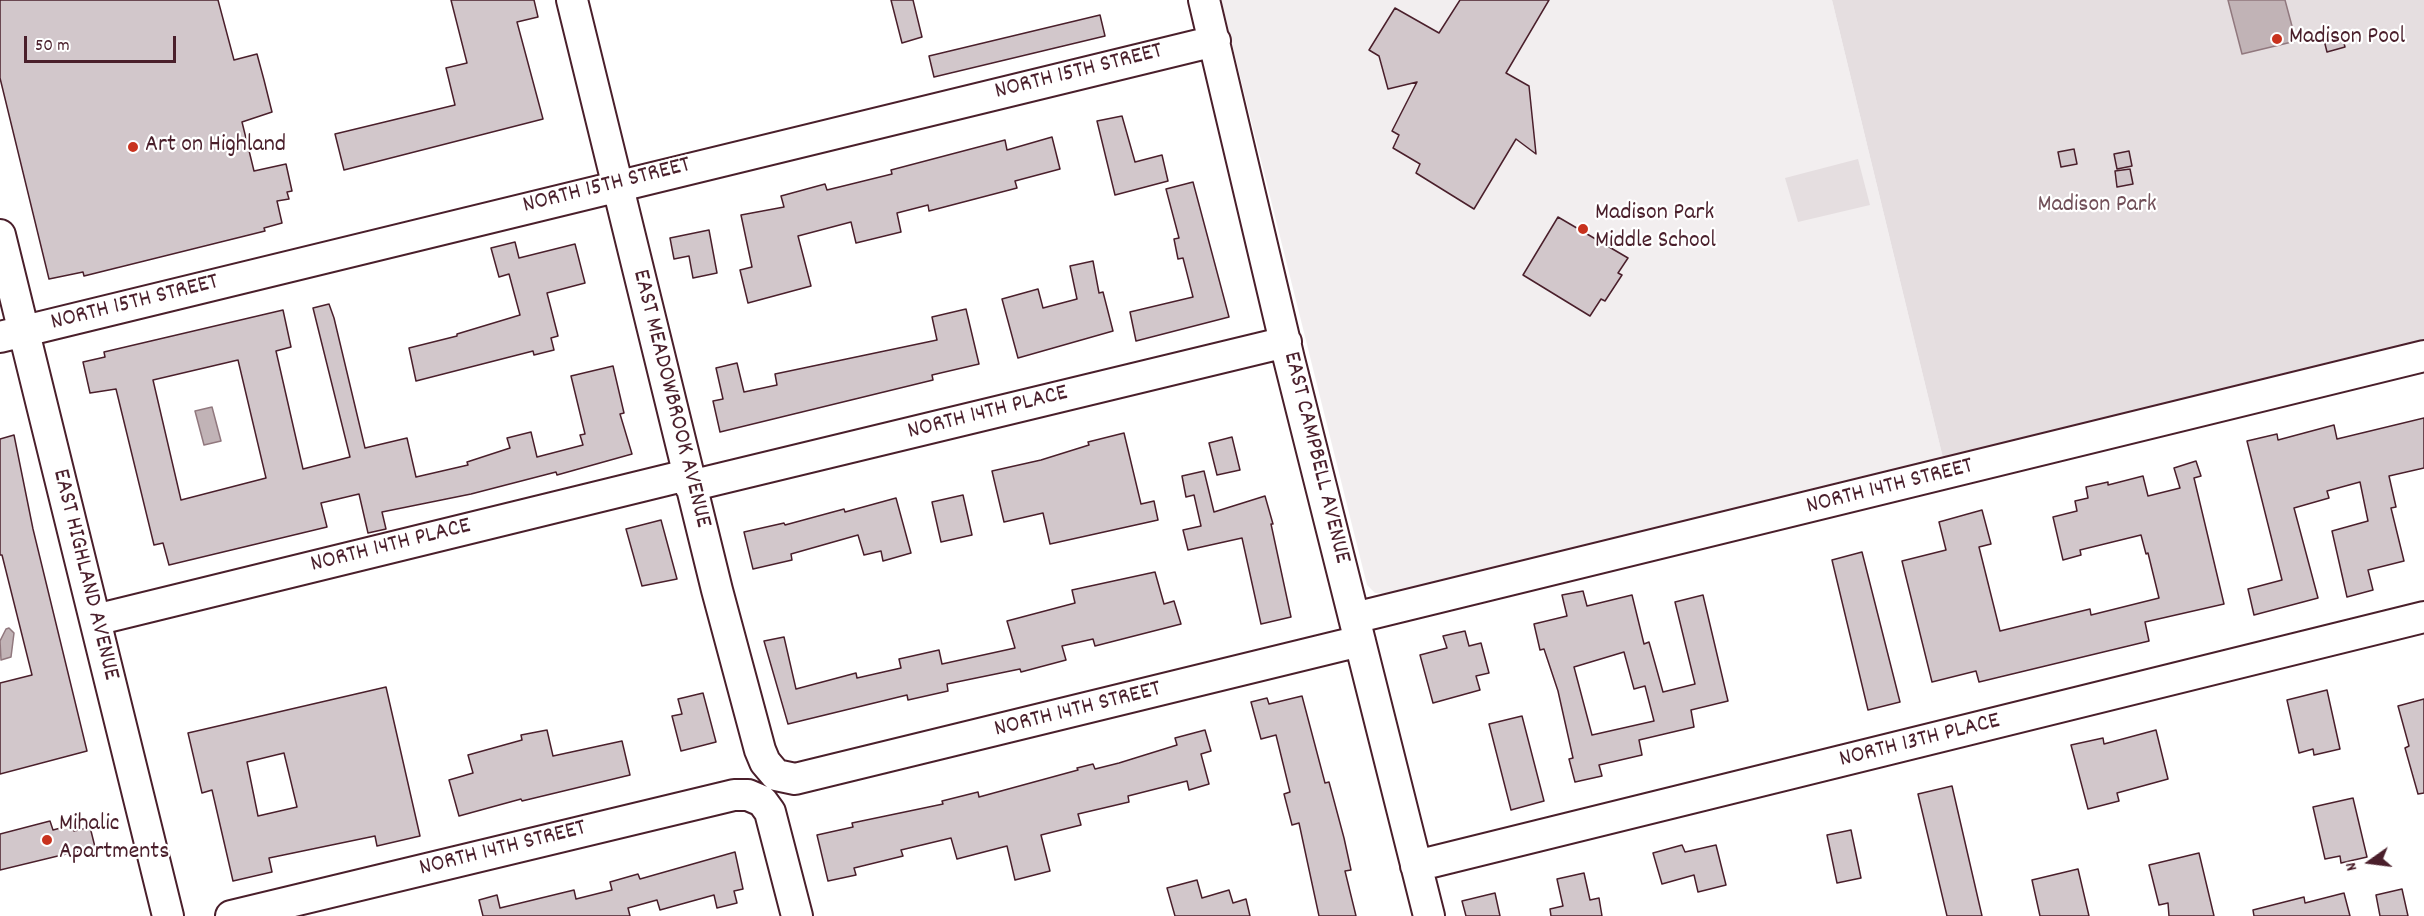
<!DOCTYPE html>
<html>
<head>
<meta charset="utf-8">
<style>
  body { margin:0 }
  #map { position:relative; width:2424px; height:916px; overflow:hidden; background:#fff; font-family:Dekko,sans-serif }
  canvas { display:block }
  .north { position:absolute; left:2340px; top:832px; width:60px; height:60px; -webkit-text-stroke:4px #fff; paint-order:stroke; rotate:256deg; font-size:16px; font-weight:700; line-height:24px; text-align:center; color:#4a1f2b }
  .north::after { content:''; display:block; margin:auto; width:21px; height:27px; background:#4a1f2b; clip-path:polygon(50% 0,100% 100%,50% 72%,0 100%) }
  .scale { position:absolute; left:24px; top:36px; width:152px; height:27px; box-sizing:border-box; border:3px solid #4a1f2b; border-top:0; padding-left:8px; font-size:18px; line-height:21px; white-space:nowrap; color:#4a1f2b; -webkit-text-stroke:4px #fff; paint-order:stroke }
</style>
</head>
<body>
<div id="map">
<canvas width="2424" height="916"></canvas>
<div class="north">N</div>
<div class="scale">50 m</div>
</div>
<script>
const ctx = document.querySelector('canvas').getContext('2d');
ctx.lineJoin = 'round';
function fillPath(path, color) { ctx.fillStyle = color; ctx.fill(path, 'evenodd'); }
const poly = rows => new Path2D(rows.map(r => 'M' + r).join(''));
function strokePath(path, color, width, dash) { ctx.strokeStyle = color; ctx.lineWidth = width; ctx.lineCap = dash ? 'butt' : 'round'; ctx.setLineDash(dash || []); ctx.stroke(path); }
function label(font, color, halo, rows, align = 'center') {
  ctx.font = font + ' Dekko,sans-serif'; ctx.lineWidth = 4.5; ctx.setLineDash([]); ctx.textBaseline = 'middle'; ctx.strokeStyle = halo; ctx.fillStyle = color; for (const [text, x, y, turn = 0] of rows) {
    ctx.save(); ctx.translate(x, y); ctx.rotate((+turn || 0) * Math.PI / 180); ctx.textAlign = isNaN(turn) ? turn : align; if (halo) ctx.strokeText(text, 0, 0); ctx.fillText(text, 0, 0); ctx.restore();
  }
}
fillPath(poly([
  [1221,0,1832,0,1943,458,1388,594,1375,593,1367,585]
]), '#f2eeef');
fillPath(poly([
  [1832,0,2424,0,2424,341,1943,458],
  [1858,159,1870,205,1798,222,1785,178]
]), '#e5dee0');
const water = poly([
  [2228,0,2285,0,2296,41,2242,54,2228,0],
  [212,407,221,441,204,445,195,411,212,407],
  [9,628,14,633,11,657,1,660,0,641,6,629,9,628]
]);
fillPath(water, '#c1b3b6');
strokePath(water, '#91787e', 1.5);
const building = poly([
  [0,0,218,0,234,60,257,54,264,80,272,112,242,122,254,171,286,164,292,191,287,192,289,199,277,201,282,223,264,228,265,231,84,276,83,272,49,279,0,78,0,0],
  [451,0,534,0,538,17,517,22,543,119,344,170,335,134,455,105,446,68,467,63,451,0],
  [891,0,913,0,922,37,902,43,891,0],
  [1460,0,1549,0,1506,73,1529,86,1536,154,1516,139,1474,209,1416,173,1420,164,1393,148,1399,135,1392,131,1417,82,1388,89,1379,56,1369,50,1395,8,1439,33,1460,0],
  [1100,15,1105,36,934,77,929,56,1100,15],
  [2341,32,2345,47,2327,52,2323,36,2341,32],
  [1122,116,1135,162,1162,155,1168,181,1115,195,1097,121,1122,116],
  [1052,137,1060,169,1015,181,1017,188,929,211,928,205,897,213,901,232,856,243,851,222,798,236,811,286,748,303,740,270,752,267,741,215,784,207,781,196,825,184,827,190,892,174,891,170,1005,140,1007,150,1052,137],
  [2074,149,2077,164,2061,167,2058,152,2074,149],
  [2129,151,2132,166,2117,169,2114,154,2129,151],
  [2130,169,2133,184,2117,187,2115,171,2130,169],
  [1193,182,1229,317,1136,341,1130,312,1193,297,1183,258,1178,259,1174,239,1179,238,1166,189,1193,182],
  [1558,217,1628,258,1618,273,1622,275,1605,301,1601,299,1590,316,1523,275,1558,217],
  [709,230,717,273,693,278,689,256,674,259,670,238,709,230],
  [515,242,519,258,575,244,585,283,547,293,558,336,551,338,554,350,534,355,533,351,416,381,409,348,457,336,457,334,520,315,509,274,499,277,491,248,515,242],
  [1093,261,1099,293,1103,292,1113,331,1018,358,1002,299,1038,289,1043,308,1077,299,1070,266,1093,261],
  [329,304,334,318,365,448,407,438,416,477,468,465,467,462,510,448,507,438,531,432,537,457,583,445,580,435,585,434,571,376,613,366,624,413,620,414,632,454,557,475,556,472,471,494,382,512,386,529,368,533,359,494,321,503,327,527,169,565,163,543,154,545,116,389,90,393,83,362,105,357,104,352,283,310,291,347,276,351,303,469,350,457,313,308,329,304],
  [238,360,266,478,181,500,153,380,238,360],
  [966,309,979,364,932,375,933,380,720,432,713,401,723,399,716,368,737,363,744,392,777,385,775,374,937,340,932,317,966,309],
  [2424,418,2424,468,2389,476,2396,507,2391,508,2404,561,2368,570,2373,590,2347,597,2332,531,2368,521,2360,482,2327,491,2329,498,2294,508,2318,598,2254,615,2248,589,2282,580,2247,441,2277,434,2278,440,2334,425,2337,439,2424,418],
  [1124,433,1141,504,1154,501,1158,520,1050,544,1043,513,1004,522,992,471,1041,460,1089,445,1088,442,1124,433],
  [14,435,33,529,87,751,0,774,0,683,32,675,2,555,0,555,0,439,14,435],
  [1232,437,1240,470,1217,475,1209,443,1232,437],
  [2196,461,2201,476,2194,478,2224,604,2145,622,2149,641,1979,682,1976,671,1932,682,1902,561,1946,550,1939,522,1982,510,1991,544,1979,547,2000,631,2090,609,2091,615,2159,598,2148,553,2146,554,2141,535,2080,550,2081,555,2063,560,2053,517,2077,511,2075,501,2088,498,2086,487,2108,482,2108,485,2143,476,2148,496,2180,488,2174,468,2196,461],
  [1204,471,1214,512,1265,496,1273,524,1271,524,1291,617,1261,624,1242,538,1188,550,1183,530,1201,526,1194,495,1186,497,1182,476,1204,471],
  [963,495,972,535,941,542,932,502,963,495],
  [896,498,911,553,883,561,881,551,864,555,858,535,791,554,792,560,753,569,744,532,784,523,785,525,844,509,845,512,896,498],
  [661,520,677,579,642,586,626,529,661,520],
  [1862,552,1900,702,1868,710,1832,560,1862,552],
  [1155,572,1164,604,1174,601,1181,624,1095,646,1093,639,1062,646,1066,660,1021,672,1020,669,947,684,948,691,908,700,907,695,788,724,764,641,784,637,796,689,856,673,857,678,901,668,899,659,939,650,942,664,1015,648,1007,621,1075,603,1072,590,1155,572],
  [1583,591,1587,606,1632,595,1644,644,1649,642,1663,692,1695,684,1675,602,1703,595,1728,701,1691,710,1694,727,1639,740,1642,755,1599,765,1602,776,1575,782,1569,759,1573,758,1558,691,1544,649,1540,650,1534,624,1567,616,1562,595,1583,591],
  [1624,652,1634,689,1645,686,1654,721,1592,735,1574,667,1624,652],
  [1465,631,1469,646,1481,643,1489,673,1476,676,1480,690,1433,703,1420,655,1447,648,1443,636,1465,631],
  [386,687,420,836,377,846,375,836,269,858,272,872,233,881,212,790,202,793,188,733,386,687],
  [284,753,297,807,258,816,247,762,284,753],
  [2327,690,2340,749,2314,755,2313,749,2299,753,2287,700,2327,690],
  [703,693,716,742,681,751,672,716,682,714,678,699,703,693],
  [1302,696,1325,783,1329,782,1344,838,1351,870,1345,871,1356,916,1319,916,1299,823,1292,825,1284,794,1290,792,1276,735,1261,739,1251,702,1267,698,1269,704,1302,696],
  [2424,699,2424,793,2418,794,2405,748,2409,746,2398,706,2424,699],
  [1522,716,1544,801,1511,810,1489,724,1522,716],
  [547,730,553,756,622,741,630,775,522,801,521,799,459,816,449,780,473,773,468,755,522,740,521,735,547,730],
  [1205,730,1211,751,1201,754,1209,784,1189,790,1187,781,1128,796,1129,802,1078,814,1081,825,1041,835,1050,871,1015,880,1007,846,957,859,951,838,901,850,903,856,854,868,856,875,828,881,817,835,853,827,852,823,943,804,942,801,978,792,979,797,1078,770,1077,768,1093,764,1095,769,1119,763,1177,745,1175,738,1205,730],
  [2156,730,2168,779,2117,793,2119,801,2088,809,2071,745,2103,738,2104,744,2156,730],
  [1952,786,1982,916,1947,916,1918,794,1952,786],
  [2353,798,2367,857,2341,863,2340,856,2325,859,2313,807,2353,798],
  [50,821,53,830,72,825,74,831,90,827,95,847,0,870,0,834,50,821],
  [1851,830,1861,878,1837,883,1827,835,1851,830],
  [1682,845,1685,852,1716,845,1726,885,1698,892,1694,875,1662,884,1653,853,1682,845],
  [735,852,743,889,734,891,737,903,717,908,714,895,660,910,657,900,628,908,630,916,483,916,479,900,497,895,500,908,574,890,576,899,612,890,610,882,638,874,640,879,735,852],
  [2199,853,2214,916,2169,916,2168,903,2159,905,2149,865,2199,853],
  [2078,869,2089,916,2040,916,2032,880,2078,869],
  [1584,873,1590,900,1599,898,1602,916,1551,916,1550,909,1563,906,1557,879,1584,873],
  [1197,880,1202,898,1229,890,1233,903,1246,899,1250,916,1175,916,1167,888,1197,880],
  [2402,889,2408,916,2380,916,2376,895,2402,889],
  [1495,893,1500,916,1466,916,1462,901,1495,893],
  [2344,893,2350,916,2254,916,2253,910,2304,897,2305,903,2344,893]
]);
fillPath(building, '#d2c7cb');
strokePath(building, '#4a1f2b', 1.5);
const minor = poly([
  [572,0,717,590,760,750,765,762,776,775,795,779,1360,641],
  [1204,0,1289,359,1429,916],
  [0,235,168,916],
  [0,337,1215,41],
  [690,486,1286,342],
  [1354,618,2424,356],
  [95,620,687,475],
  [1416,866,2424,617],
  [231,916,734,795,748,795,762,801,770,812,797,916]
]);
strokePath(minor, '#4a1f2b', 34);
strokePath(minor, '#fff', 30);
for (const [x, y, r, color] of [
  [2277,39,6,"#c8321e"],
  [133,147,6,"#c8321e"],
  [1583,229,6,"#c8321e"],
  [47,840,6,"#c8321e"]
]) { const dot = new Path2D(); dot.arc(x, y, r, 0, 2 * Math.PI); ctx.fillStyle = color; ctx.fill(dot); strokePath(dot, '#fff', 2); }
label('24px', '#4a1f2b', '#fff', [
  ["Madison Pool",2289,39],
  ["Art on Highland",145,147],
  ["Madison Park",1595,215],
  ["Middle School",1595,243],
  ["Mihalic",59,826],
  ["Apartments",59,854]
], 'left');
label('24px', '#4a1f2b', '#fff', [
  ["NORTH 15TH STREET",1079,73,-14],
  ["NORTH 15TH STREET",607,187,-14],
  ["NORTH 15TH STREET",135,304,-14],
  ["EAST MEADOWBROOK AVENUE",670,399,76],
  ["NORTH 14TH PLACE",988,414,-14],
  ["EAST CAMPBELL AVENUE",1315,458,76],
  ["NORTH 14TH STREET",1890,488,-14],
  ["NORTH 14TH PLACE",391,547,-14],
  ["EAST HIGHLAND AVENUE",84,575,76],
  ["NORTH 14TH STREET",1078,711,-14],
  ["NORTH 13TH PLACE",1920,742,-14],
  ["NORTH 14TH STREET",503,850,-14]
]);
label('24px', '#714f58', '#fff', [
  ["Madison Park",2097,207]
]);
</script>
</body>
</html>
